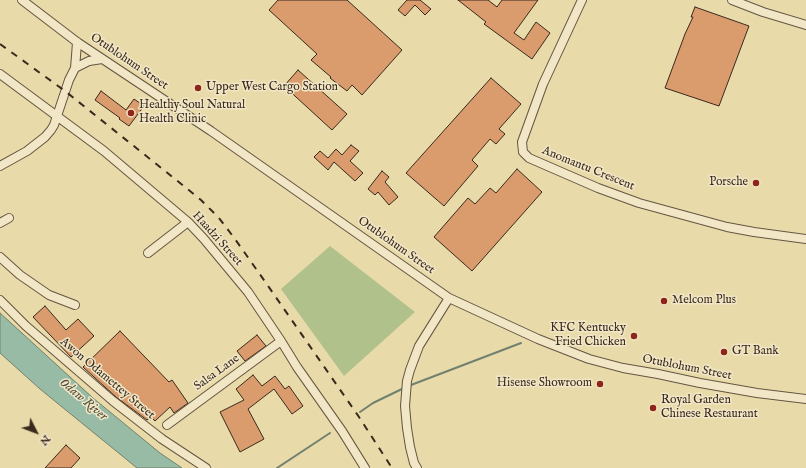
<!DOCTYPE html>
<html>
<head>
<meta charset="utf-8">
<style>
  body { margin:0 }
  #map { position:relative; width:806px; height:468px; overflow:hidden; background:#e9daa9; font-family:"IM FELL English",serif }
  canvas { display:block }
  .north { position:absolute; left:16px; top:412px; width:40px; height:40px; -webkit-text-stroke:3px #f1e7c7; paint-order:stroke; rotate:132deg; font-size:11px; font-weight:700; line-height:16px; text-align:center; color:#39291e }
  .north::after { content:''; display:block; margin:auto; width:14px; height:18px; background:#39291e; clip-path:polygon(50% 0,100% 100%,50% 72%,0 100%) }
</style>
</head>
<body>
<div id="map">
<canvas width="806" height="468"></canvas>
<div class="north">N</div>
</div>
<script>
const ctx = document.querySelector('canvas').getContext('2d');
ctx.lineJoin = 'round';
function fillPath(path, color) { ctx.fillStyle = color; ctx.fill(path, 'evenodd'); }
const poly = rows => new Path2D(rows.map(r => 'M' + r).join(''));
function strokePath(path, color, width, dash) { ctx.strokeStyle = color; ctx.lineWidth = width; ctx.lineCap = dash ? 'butt' : 'round'; ctx.setLineDash(dash || []); ctx.stroke(path); }
function label(font, color, halo, rows, align = 'center') {
  ctx.font = font + ' "IM FELL English",serif'; ctx.lineWidth = 3; ctx.setLineDash([]); ctx.textBaseline = 'middle'; ctx.strokeStyle = halo; ctx.fillStyle = color; for (const [text, x, y, turn = 0] of rows) {
    ctx.save(); ctx.translate(x, y); ctx.rotate((+turn || 0) * Math.PI / 180); ctx.textAlign = isNaN(turn) ? turn : align; if (halo) ctx.strokeText(text, 0, 0); ctx.fillText(text, 0, 0); ctx.restore();
  }
}
fillPath(poly([
  [330,246,415,312,344,376,281,289]
]), '#b1c18c');
const water = poly([
  [0,313,93,398,160,453,182,468,137,468,40,389,0,353,0,313]
]);
fillPath(water, '#98bba5');
strokePath(water, '#72816f', 1);
strokePath(poly([
  [411,385,521,343],
  [360,412,373,403,404,388],
  [277,468,330,433]
]), '#72816f', 2);
const building = poly([
  [278,0,347,0,402,50,362,95,352,85,347,91,330,78,331,77,311,60,317,54,269,10,278,0],
  [407,0,420,0,431,9,425,15,415,5,405,16,398,10,407,0],
  [458,0,488,0,497,7,502,0,538,0,514,33,524,40,536,22,550,33,532,59,484,24,486,22,458,0],
  [695,7,749,26,719,106,665,88,685,34,693,17,691,17,695,7],
  [298,70,347,114,332,130,284,86,298,70],
  [491,78,521,104,499,129,505,134,496,144,490,139,472,160,478,166,444,206,406,173,491,78],
  [101,91,126,110,134,99,144,106,129,126,119,119,120,118,95,100,101,91],
  [351,145,359,151,350,161,363,173,355,181,334,162,328,170,314,157,320,151,328,158,336,149,342,155,351,145],
  [517,169,542,192,472,271,434,237,468,198,475,204,490,188,496,193,517,169],
  [382,171,389,177,385,182,398,197,389,205,378,192,375,195,368,189,382,171],
  [45,306,66,330,78,319,94,336,71,357,33,317,45,306],
  [120,331,169,382,172,380,188,403,174,413,170,407,155,421,151,417,147,420,116,397,83,367,120,331],
  [257,335,266,346,245,361,237,351,257,335],
  [253,375,262,386,275,376,285,389,289,386,303,406,292,414,274,389,248,409,264,439,240,452,220,412,244,400,236,389,253,375],
  [66,445,80,458,71,468,45,468,66,445]
]);
fillPath(building, '#db9c6d');
strokePath(building, '#39291e', 1);
const minor = poly([
  [22,0,77,42,211,131,449,298,538,339,589,359,623,368,658,374,700,383,757,393,806,399],
  [582,0,543,84,522,142,523,152,529,158,598,188,639,203,727,227,754,232,806,239],
  [732,0,763,12,806,25],
  [75,68,89,61,102,59],
  [0,74,104,151,188,222,204,239,248,292,281,341,297,367,342,431,365,468],
  [0,166,27,151,45,137,51,130,54,125,69,80,75,68,76,56,77,42],
  [0,223,9,218],
  [148,253,188,222],
  [0,257,20,275,49,295,75,305],
  [0,300,26,326,113,401,162,439,206,468],
  [167,425,281,341],
  [417,468,414,463,410,447,407,428,405,406,407,381,410,370,419,346,449,298]
]);
strokePath(minor, '#655541', 10);
strokePath(minor, '#f1e7c7', 8);
strokePath(poly([
  [0,44,65,91,185,187,201,200,219,218,235,239,266,283,359,417,392,468]
]), '#39291e', 2, [7, 7]);
for (const [x, y, r, color] of [
  [198,88,4,"#8f2418"],
  [131,113,4,"#8f2418"],
  [756,183,4,"#8f2418"],
  [664,301,4,"#8f2418"],
  [634,336,4,"#8f2418"],
  [724,352,4,"#8f2418"],
  [600,384,4,"#8f2418"],
  [653,408,4,"#8f2418"]
]) { const dot = new Path2D(); dot.arc(x, y, r, 0, 2 * Math.PI); ctx.fillStyle = color; ctx.fill(dot); strokePath(dot, '#f1e7c7', 1.5); }
label('12px', '#39291e', '#f1e7c7', [
  ["Otublohum Street",129,62,34],
  ["Anomantu Crescent",588,169,22],
  ["Haadzi Street",217,239,48],
  ["Otublohum Street",396,246,35],
  ["Otublohum Street",687,368,11],
  ["Salsa Lane",217,373,-36],
  ["Awon Odamettey Street",107,379,40]
]);
label('12px', '#39291e', '#f1e7c7', [
  ["Upper West Cargo Station",206,88],
  ["Healthy Soul Natural",139,106],
  ["Health Clinic",139,120],
  ["Porsche",748,183,"right"],
  ["Melcom Plus",672,301],
  ["KFC Kentucky",626,329,"right"],
  ["Fried Chicken",626,343,"right"],
  ["GT Bank",732,352],
  ["Hisense Showroom",592,384,"right"],
  ["Royal Garden",661,401],
  ["Chinese Restaurant",661,415]
], 'left');
label('italic 13px', '#514e40', '#f1e7c7', [
  ["Odaw River",83,400,40]
]);
</script>
</body>
</html>
